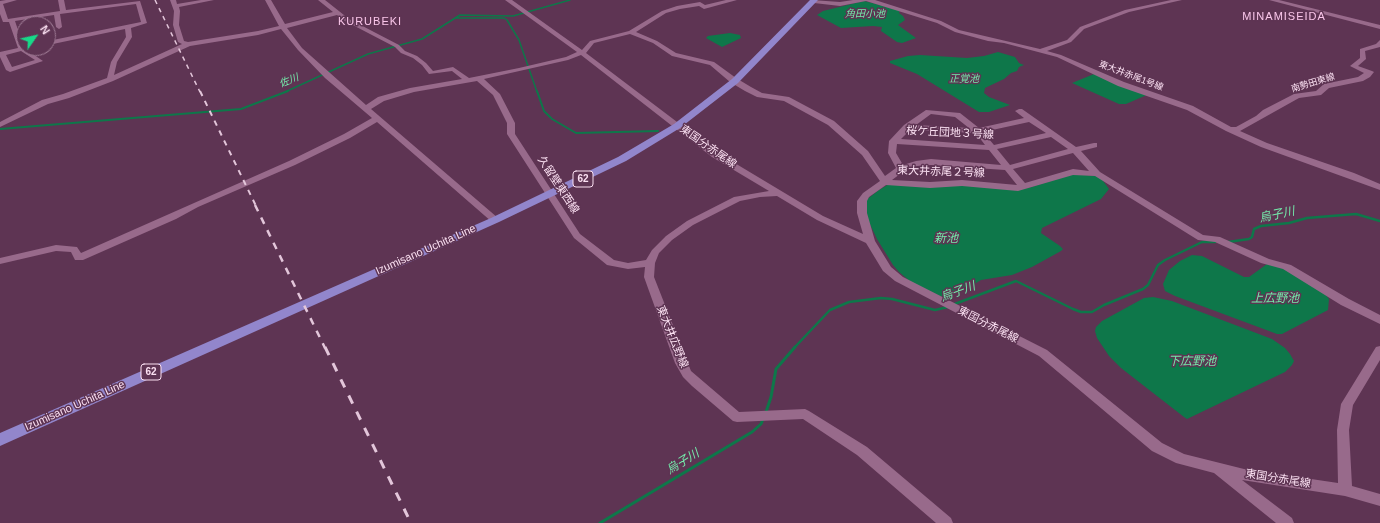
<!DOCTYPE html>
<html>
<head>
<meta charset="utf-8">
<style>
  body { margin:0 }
  #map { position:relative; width:1380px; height:523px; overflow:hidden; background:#5e3453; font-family:Helvetica,sans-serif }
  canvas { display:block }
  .north { position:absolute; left:16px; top:16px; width:40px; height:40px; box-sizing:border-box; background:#5e3453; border:1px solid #9d7993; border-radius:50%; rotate:56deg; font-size:11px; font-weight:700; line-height:16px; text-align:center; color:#fbe0f2 }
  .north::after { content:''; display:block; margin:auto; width:14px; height:18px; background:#17d989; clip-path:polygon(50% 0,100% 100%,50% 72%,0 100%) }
</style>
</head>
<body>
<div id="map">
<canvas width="1380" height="523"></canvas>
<div class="north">N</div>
</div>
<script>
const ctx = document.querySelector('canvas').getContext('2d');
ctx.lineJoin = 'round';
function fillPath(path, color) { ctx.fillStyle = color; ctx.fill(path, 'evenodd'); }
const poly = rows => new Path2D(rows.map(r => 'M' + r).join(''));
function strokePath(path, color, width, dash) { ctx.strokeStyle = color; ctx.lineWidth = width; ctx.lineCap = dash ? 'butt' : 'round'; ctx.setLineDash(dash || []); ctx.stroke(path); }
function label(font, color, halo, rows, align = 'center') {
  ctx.font = font + ' Helvetica,"Noto Sans JP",sans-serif'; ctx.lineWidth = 3; ctx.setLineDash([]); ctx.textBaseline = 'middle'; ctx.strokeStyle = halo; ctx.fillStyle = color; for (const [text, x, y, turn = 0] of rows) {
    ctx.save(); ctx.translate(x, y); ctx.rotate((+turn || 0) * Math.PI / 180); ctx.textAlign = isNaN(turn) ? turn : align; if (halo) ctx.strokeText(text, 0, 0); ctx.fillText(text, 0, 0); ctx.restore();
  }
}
fillPath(poly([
  [864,1,900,10,899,13,903,16,905,20,898,25,916,38,902,43,897,42,881,31,882,27,873,26,841,28,817,15,823,11],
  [730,33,740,35,741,38,722,47,706,38,708,36],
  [998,52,1015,57,1019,63,1024,65,1019,67,1017,71,1011,73,1004,79,985,88,984,93,989,97,1010,105,989,112,979,112,917,74,890,63,890,61,908,56,920,55,967,58,984,56],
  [1094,74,1149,94,1126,104,1119,104,1072,83],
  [1074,174,1096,176,1101,178,1109,189,1101,199,1042,228,1041,233,1060,246,1063,249,1061,251,1032,267,1012,275,981,280,968,288,958,290,946,297,940,296,911,282,899,272,893,265,877,239,866,216,866,200,879,190,889,184,963,184,1021,189,1028,188],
  [1192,255,1202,256,1244,277,1249,277,1267,264,1287,269,1325,294,1329,299,1328,310,1282,334,1277,334,1175,296,1165,291,1163,284,1169,270,1180,261],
  [1153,297,1172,301,1272,339,1285,348,1290,354,1294,361,1292,365,1285,372,1187,419,1184,417,1121,368,1109,356,1097,338,1095,331,1096,327,1102,321,1144,298]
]), '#0e774a');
strokePath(poly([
  [456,18,504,18,507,20,519,40,537,92],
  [285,92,368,54,422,39,460,15,513,16,570,0]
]), '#0e774a', 1.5);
strokePath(poly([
  [537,91,544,111,552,119,576,133,658,131],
  [0,129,241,109,288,91]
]), '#0e774a', 2);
strokePath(poly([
  [1228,242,1249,239,1252,237,1254,229,1261,226,1289,223,1307,218,1356,214,1380,221],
  [952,305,1016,281,1073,309,1081,312,1092,312,1104,305,1143,289,1148,285,1158,265,1165,260,1202,242,1215,242],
  [794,348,830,310,849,302,881,298,892,299,935,310,948,307]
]), '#0e774a', 2.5);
strokePath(poly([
  [766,412,771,397,776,369,795,347],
  [600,523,752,432,761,424,763,419]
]), '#0e774a', 3);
fillPath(poly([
  [6,0,17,0,3,4,8,19,60,11,58,0,64,0,66,10,140,1,147,23,131,28,132,37,117,62,114,75,182,44,178,42,173,25,174,11,170,0,176,0,177,4,201,0,214,0,179,7,180,11,179,25,184,41,188,42,258,31,279,26,265,0,271,0,285,24,333,12,318,0,325,0,349,19,399,45,405,51,417,56,426,63,433,71,453,67,469,78,519,68,566,57,577,52,505,0,512,0,582,50,590,41,629,31,662,11,677,6,700,2,705,5,726,0,737,0,704,9,699,6,680,9,666,13,636,32,657,41,676,53,714,62,736,78,751,87,762,93,789,97,834,121,868,151,885,176,896,168,888,153,889,141,904,125,926,110,960,113,979,128,1024,118,1015,111,1019,109,1022,109,1076,147,1094,143,1097,143,1097,147,1081,151,1100,172,1203,235,1220,237,1269,259,1291,265,1349,299,1380,315,1380,324,1341,305,1283,269,1261,263,1215,242,1198,240,1095,176,1073,175,1018,191,962,186,930,188,886,185,869,197,867,201,867,213,875,241,891,267,903,277,1047,350,1162,443,1184,454,1244,469,1338,483,1337,430,1341,404,1376,347,1380,346,1380,360,1353,405,1349,430,1352,486,1380,494,1380,506,1345,496,1242,480,1292,518,1294,523,1276,523,1214,473,1176,463,1152,451,1039,356,895,281,883,271,866,243,817,220,777,196,760,197,740,201,693,225,672,240,659,253,655,263,654,277,691,371,739,412,805,409,809,411,867,447,951,518,953,523,936,523,857,455,803,419,737,422,733,421,692,386,683,377,675,363,644,277,645,267,628,269,607,265,574,238,507,134,507,123,493,95,477,81,414,92,384,101,371,109,498,218,500,220,498,222,492,222,377,122,350,138,295,165,198,207,176,219,83,260,75,260,71,252,56,251,0,264,0,258,56,245,77,247,81,253,289,161,344,134,372,118,325,78,298,50,281,29,258,35,190,46,113,81,69,98,48,104,0,127,0,122,42,100,63,94,107,78,111,62,126,37,125,29,48,45,48,41,141,22,136,4,60,14,62,27,59,29,56,27,54,15,15,21,24,48,29,48,27,50,43,61,10,72,6,70,0,57,0,52,18,48,9,22,3,22,0,14,0,1,6,0],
  [337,15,345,21,395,47,401,53,413,58,422,65,429,74,452,71,462,79,410,88,378,97,366,105,302,48,287,28,337,15],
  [630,34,653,43,672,56,710,65,730,82,745,91,757,97,784,101,828,125,862,155,880,181,863,193,857,201,857,213,863,234,823,216,718,153,586,53,594,43,630,34],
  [21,51,35,60,12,67,6,55,21,51],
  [581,55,712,157,769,191,734,197,687,221,666,236,652,250,646,260,628,263,614,260,580,234,515,134,515,123,500,94,484,79,568,60,581,55],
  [931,114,955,117,969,128,916,125,931,114],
  [1029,122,1046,133,994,145,983,132,1029,122],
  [910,130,976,133,985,145,901,139,910,130],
  [1051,137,1068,149,1010,165,997,149,1051,137],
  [897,144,989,150,1001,165,931,159,916,161,903,165,896,153,897,144],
  [1073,153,1089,171,1073,169,1025,183,1013,169,1073,153],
  [931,165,1005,170,1017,185,962,180,930,182,892,180,904,171,917,166,931,165],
  [812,0,840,2,853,0,875,0,941,21,959,30,1040,49,1067,40,1080,27,1125,10,1171,0,1182,0,1129,12,1084,29,1071,42,1047,51,1061,55,1124,82,1193,106,1231,127,1236,127,1256,116,1263,110,1294,94,1316,91,1324,84,1358,77,1364,73,1350,66,1360,58,1360,49,1376,44,1380,40,1380,47,1365,51,1366,59,1358,66,1372,71,1374,72,1370,77,1363,81,1329,88,1321,95,1299,98,1240,131,1267,143,1354,173,1380,184,1380,190,1261,147,1226,131,1187,110,1118,86,1057,57,1004,43,988,41,955,32,937,23,866,1,840,6,814,3,812,2,812,0],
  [1269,0,1279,0,1380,25,1380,29,1269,0]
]), '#986a8b');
fillPath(poly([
  [810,0,818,0,738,83,680,128,626,161,499,222,0,446,0,433,491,218,618,157,674,124,732,79,810,0]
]), '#9286cc');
strokePath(poly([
  [155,0,200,92]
]), '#e3c6da', 1.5, [4.5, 4.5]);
strokePath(poly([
  [200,91,256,206]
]), '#e3c6da', 2, [5.5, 5.5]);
strokePath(poly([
  [255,205,325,348]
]), '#e3c6da', 2.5, [7, 7]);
strokePath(poly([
  [325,347,411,523]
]), '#e3c6da', 3, [9, 9]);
label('9px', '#fbe0f2', '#5e3453', [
  ["東大井赤尾1号線",1131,76,21],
  ["南勢田東線",1313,83,-17]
]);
label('italic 10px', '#74ecab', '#5e3453', [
  ["角田小池",865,14],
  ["正覚池",964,79],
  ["佐川",289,81,-22]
]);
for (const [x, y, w] of [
  [583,179,20],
  [151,372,20]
]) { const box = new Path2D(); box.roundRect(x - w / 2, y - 8, w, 16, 3); ctx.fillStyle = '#5e3453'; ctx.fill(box); strokePath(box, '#fbe0f2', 1); }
label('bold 10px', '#fbe0f2', null, [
  ["62",583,179],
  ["62",151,372]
]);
ctx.letterSpacing = '1px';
label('11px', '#fac6ea', '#5e3453', [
  ["MINAMISEIDA",1284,17],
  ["KURUBEKI",370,22]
]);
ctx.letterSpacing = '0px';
label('11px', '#fbe0f2', '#5e3453', [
  ["桜ケ丘団地３号線",950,133,3],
  ["東国分赤尾線",708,147,35],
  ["東大井赤尾２号線",941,172,2],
  ["久留壁東西線",558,185,57],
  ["Izumisano Uchita Line",426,250,-24],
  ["東国分赤尾線",988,325,27],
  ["東大井広野線",672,337,68],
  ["Izumisano Uchita Line",75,406,-24],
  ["東国分赤尾線",1278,479,9]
]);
label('italic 12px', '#74ecab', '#5e3453', [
  ["烏子川",1277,215,-12],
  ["新池",946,239],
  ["烏子川",958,292,-20],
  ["上広野池",1275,299],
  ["下広野池",1192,362],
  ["烏子川",683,462,-32]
]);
</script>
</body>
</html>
